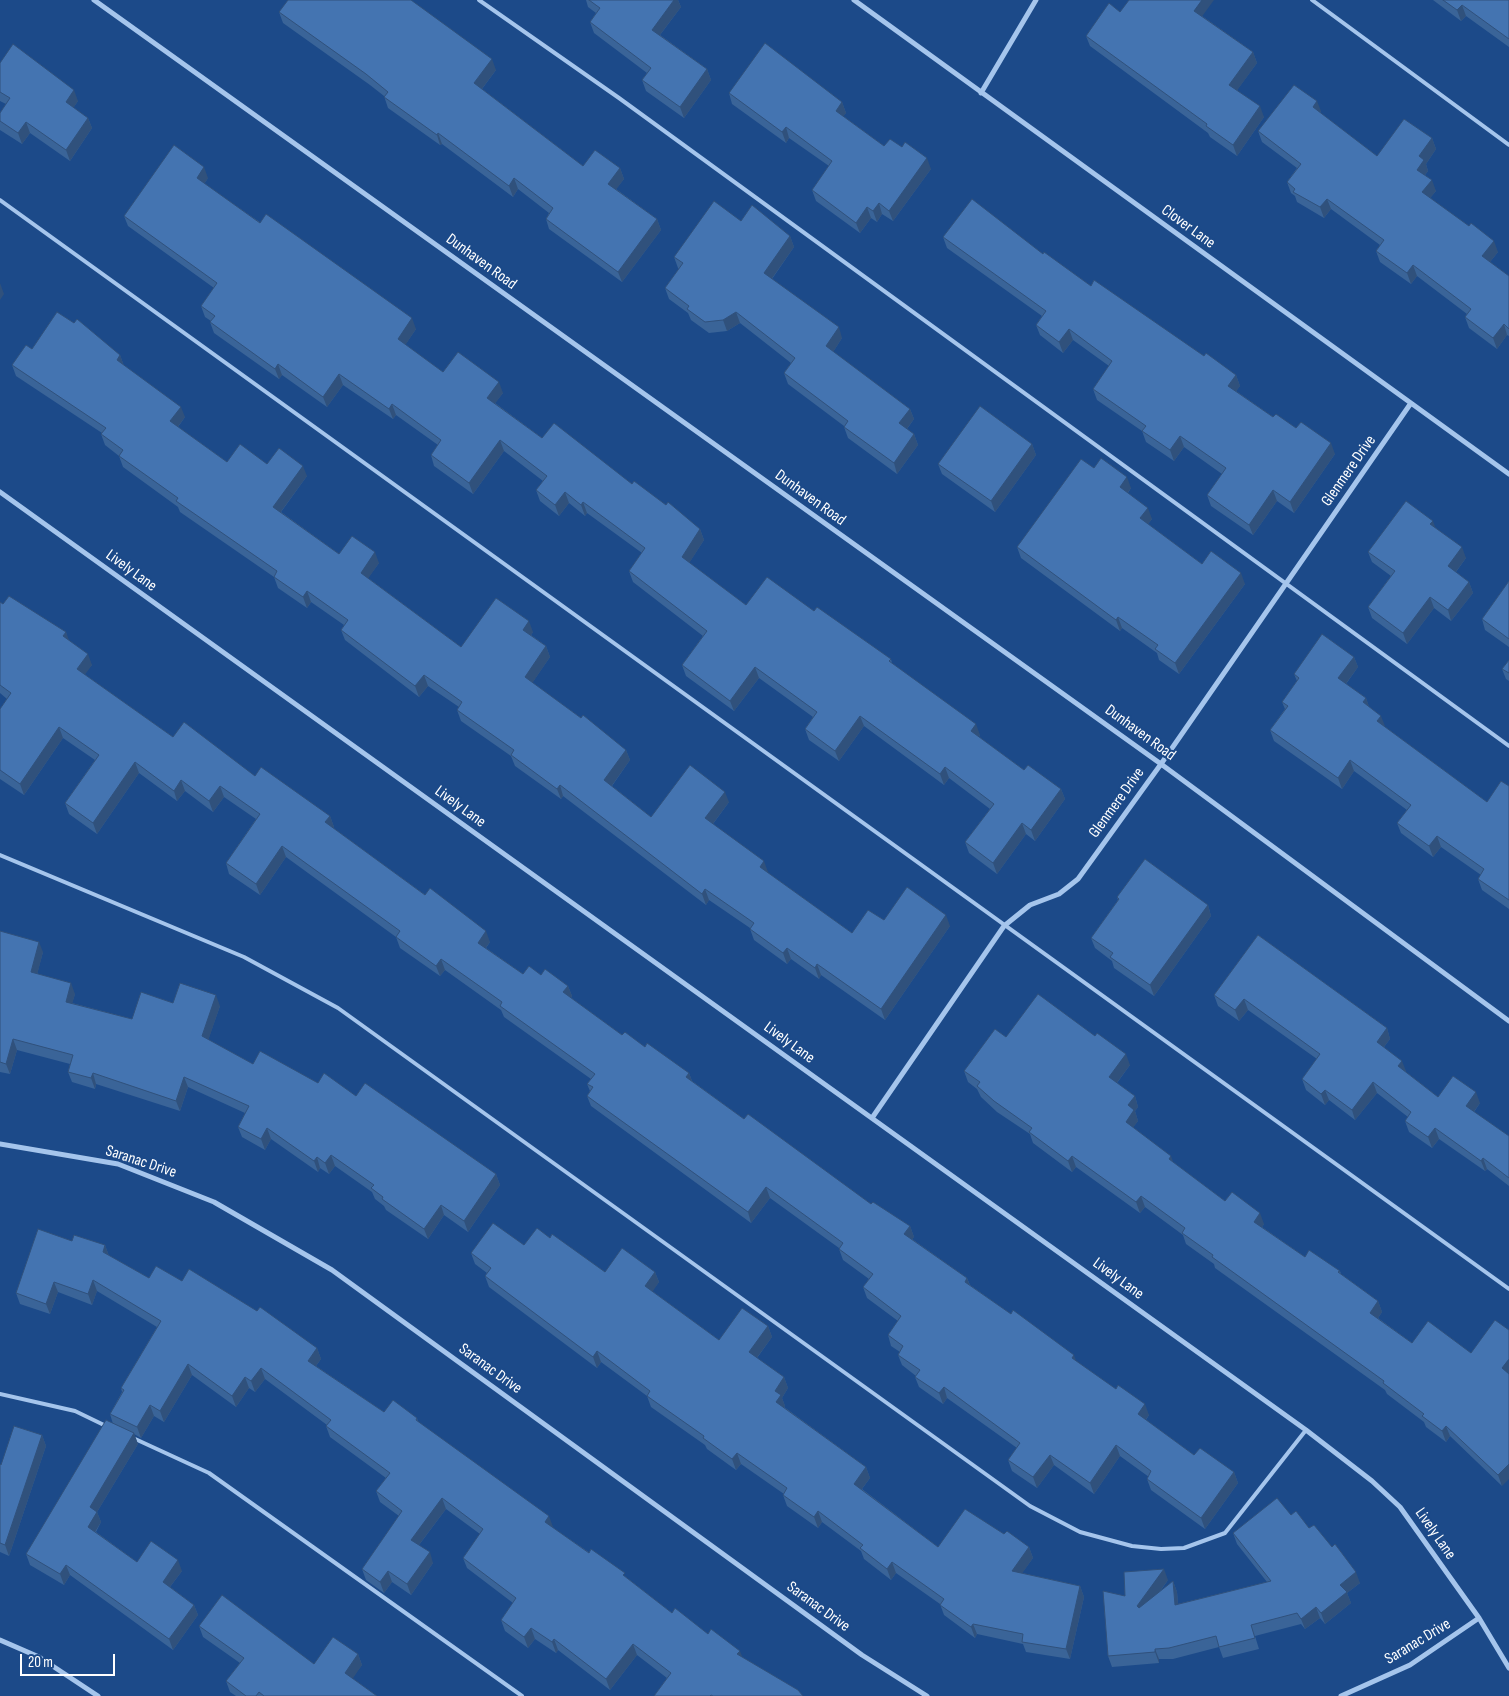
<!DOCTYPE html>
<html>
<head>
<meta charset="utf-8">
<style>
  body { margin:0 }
  #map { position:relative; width:1509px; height:1696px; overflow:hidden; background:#1c4a89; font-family:"Sofia Sans Condensed",sans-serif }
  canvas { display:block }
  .scale { position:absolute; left:20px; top:1654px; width:95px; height:22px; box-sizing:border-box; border:2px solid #fff; border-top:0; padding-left:6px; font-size:15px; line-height:18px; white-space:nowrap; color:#fff; -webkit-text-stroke:4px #1c4a89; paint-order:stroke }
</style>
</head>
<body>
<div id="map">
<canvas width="1509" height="1696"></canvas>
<div class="scale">20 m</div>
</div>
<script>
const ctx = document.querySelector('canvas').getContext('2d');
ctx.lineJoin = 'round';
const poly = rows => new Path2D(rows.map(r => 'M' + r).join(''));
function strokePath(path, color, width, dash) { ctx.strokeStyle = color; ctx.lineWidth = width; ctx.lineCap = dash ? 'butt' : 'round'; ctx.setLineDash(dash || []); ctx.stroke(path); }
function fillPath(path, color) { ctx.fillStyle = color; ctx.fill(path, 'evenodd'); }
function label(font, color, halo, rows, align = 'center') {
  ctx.font = font + ' "Sofia Sans Condensed",sans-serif'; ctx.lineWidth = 4; ctx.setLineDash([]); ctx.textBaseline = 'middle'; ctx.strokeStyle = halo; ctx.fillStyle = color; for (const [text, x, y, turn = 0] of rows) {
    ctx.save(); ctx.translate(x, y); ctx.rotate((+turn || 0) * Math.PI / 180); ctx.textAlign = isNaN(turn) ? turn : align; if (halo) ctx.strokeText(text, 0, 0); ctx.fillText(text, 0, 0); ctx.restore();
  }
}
strokePath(poly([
  [479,0,619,98,1509,746],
  [1312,0,1509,145],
  [0,200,1509,1289],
  [0,855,244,957,338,1008,1030,1506,1080,1532,1132,1546,1161,1549,1184,1548,1225,1533,1306,1430],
  [0,1394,75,1411,106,1426],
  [133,1438,209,1473,522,1696]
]), '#a5c5ec', 4);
strokePath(poly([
  [94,0,1161,764,1509,1021],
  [854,0,1509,474],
  [981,93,1036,0],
  [0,492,1306,1430,1372,1481,1400,1507,1479,1618,1509,1668],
  [872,1118,1004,926,1030,905,1059,894,1078,879,1161,764,1411,403],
  [0,1144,118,1164,214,1202,332,1270,862,1655,927,1696],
  [0,1640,39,1657,98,1696],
  [1341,1696,1410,1665,1479,1618]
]), '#a5c5ec', 5);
fillPath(poly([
  [586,0,678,0,681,7,660,35,707,69,711,80,684,118,646,91,642,80,647,73,594,33,590,22,596,13,588,7],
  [1433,0,1509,0,1509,47,1466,16,1461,21],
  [279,12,496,70,482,89,583,166,620,168,624,179,616,189,657,219,661,230,622,282,549,229,546,219,549,213,518,189,513,197,442,144,440,145,388,108,384,96,370,85,283,23],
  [1202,16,1253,52,1257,63,1237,90,1264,117,1237,156,1210,137,1208,133,1090,46,1086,36],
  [0,63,78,101,73,108,88,118,92,128,70,161,30,133,22,144,0,130,0,113,6,104,0,101],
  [729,93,842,102,846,113,843,116,884,146,931,169,893,221,882,214,877,222,871,218,860,233,816,201,812,190,829,166,789,138,786,143,732,104],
  [1321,111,1320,113,1377,156,1432,138,1436,149,1426,164,1428,171,1425,175,1436,191,1430,198,1498,252,1490,262,1509,276,1509,336,1507,335,1497,349,1469,328,1465,317,1467,314,1417,276,1411,284,1380,262,1376,251,1380,245,1331,209,1324,218,1297,202,1295,196,1291,193,1287,182,1297,168,1262,142,1258,131],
  [208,178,204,184,416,329,405,345,443,372,503,393,495,403,542,438,632,484,700,529,704,540,689,563,746,605,814,611,891,659,892,663,980,735,979,737,1024,770,1061,789,1065,799,1035,841,1026,834,997,874,969,853,965,842,990,809,949,778,944,785,864,726,839,761,809,740,805,729,813,717,759,678,734,711,686,676,682,665,703,636,633,582,629,571,642,553,587,513,585,516,569,503,559,516,540,501,536,490,543,481,504,451,473,494,434,466,431,455,438,445,396,415,393,419,343,385,327,407,282,375,279,379,214,333,210,322,211,321,205,317,201,306,214,288,128,226,124,216],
  [741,221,790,236,794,247,772,279,842,338,833,352,910,409,914,419,907,429,914,434,918,445,897,474,848,438,844,427,844,426,788,384,784,373,791,363,740,323,727,331,709,333,691,320,688,313,669,299,665,288,679,269,678,268,674,257],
  [943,237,1043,254,1091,286,1204,356,1236,375,1240,386,1236,391,1273,417,1296,428,1335,454,1294,513,1277,501,1253,535,1211,506,1207,495,1222,474,1184,447,1174,461,1146,442,1142,431,1097,400,1093,389,1109,366,1073,340,1063,353,1040,335,1036,325,1042,316,947,248],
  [32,349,120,355,124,366,185,417,178,427,227,462,267,464,307,476,281,512,339,554,379,563,368,578,461,647,533,632,531,635,546,646,550,657,532,683,626,750,630,760,612,786,651,817,729,802,713,824,768,872,768,873,852,933,884,920,950,926,885,1020,821,975,819,979,791,959,787,964,754,940,750,929,750,928,709,900,706,905,563,796,561,799,515,766,511,756,461,721,457,710,459,707,428,686,419,697,345,640,341,630,344,625,311,602,307,608,278,588,274,577,180,512,178,507,123,467,119,456,105,445,101,434,102,433,16,376,12,365],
  [1032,444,1036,455,995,512,942,474,938,464],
  [1094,468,1131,488,1128,493,1152,519,1148,524,1202,564,1245,584,1179,674,1159,660,1157,653,1122,628,1120,631,1021,558,1017,547],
  [1436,528,1466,558,1456,572,1469,582,1473,593,1451,621,1434,608,1407,644,1372,618,1368,607,1391,576,1372,562,1368,552],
  [1509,581,1509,647,1485,630,1482,619],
  [0,602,3,604,66,632,68,640,92,665,84,674,173,737,255,776,330,816,334,827,333,828,490,942,486,948,523,974,541,975,568,986,572,996,571,998,622,1035,645,1047,689,1073,692,1081,744,1119,871,1204,910,1226,914,1237,912,1239,967,1278,970,1285,1077,1362,1149,1415,1146,1420,1194,1455,1234,1472,1238,1483,1205,1529,1151,1490,1147,1479,1149,1477,1120,1456,1094,1494,1054,1465,1037,1488,1012,1471,1008,1460,1017,1448,947,1398,943,1404,919,1387,915,1377,916,1376,902,1365,898,1355,900,1352,891,1346,888,1335,898,1321,867,1298,863,1287,869,1279,843,1260,839,1249,839,1248,770,1198,751,1223,591,1106,587,1096,590,1091,587,1084,591,1079,504,1017,501,1010,445,970,440,976,400,948,396,937,286,857,260,895,229,874,226,863,256,819,224,797,213,812,185,791,177,801,139,773,97,834,69,814,65,803,95,760,63,738,24,795,0,779,0,709,7,699,0,693],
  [1354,657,1358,667,1346,684,1366,698,1369,707,1385,727,1487,802,1509,786,1509,909,1482,890,1478,879,1481,875,1441,847,1433,857,1401,833,1397,823,1407,810,1354,771,1342,789,1274,741,1270,730,1285,709,1282,702,1297,681,1294,674],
  [1509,660,1509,681,1506,679,1502,669],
  [1117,897,1208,905,1211,916,1154,996,1114,968,1112,961,1095,948,1091,938,1118,900],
  [0,931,43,952,37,974,75,994,72,1003,132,1019,173,1003,220,1006,208,1040,253,1064,318,1083,356,1096,496,1174,500,1185,468,1232,444,1215,428,1239,386,1210,384,1206,375,1199,372,1192,335,1166,329,1174,320,1168,318,1172,271,1139,265,1150,242,1137,238,1127,245,1113,188,1087,180,1111,96,1084,95,1089,72,1082,68,1072,70,1064,17,1050,10,1074,0,1072],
  [1258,935,1387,1028,1390,1039,1384,1047,1406,1071,1406,1072,1438,1097,1480,1103,1474,1112,1509,1136,1509,1186,1487,1169,1485,1171,1439,1139,1432,1148,1409,1132,1405,1121,1408,1117,1377,1093,1355,1120,1329,1100,1325,1105,1306,1090,1302,1079,1317,1059,1248,1010,1239,1021,1218,1006,1214,995],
  [1006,1037,1130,1065,1117,1083,1135,1096,1138,1107,1135,1111,1138,1121,1133,1127,1174,1163,1225,1201,1264,1224,1262,1227,1305,1257,1340,1271,1341,1274,1378,1301,1382,1312,1378,1318,1412,1343,1471,1353,1502,1486,1450,1436,1446,1442,1426,1427,1424,1422,1387,1394,1385,1390,1215,1268,1214,1264,1186,1244,1183,1235,1145,1207,1140,1213,1076,1167,1072,1172,1033,1143,1030,1134,997,1112,981,1097,977,1089,968,1082,964,1071],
  [550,1238,605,1272,655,1272,659,1282,652,1291,719,1340,768,1326,772,1337,757,1358,784,1377,788,1388,782,1398,785,1406,784,1407,866,1467,870,1478,862,1489,938,1547,1004,1534,1029,1547,1033,1558,1022,1573,1080,1586,1084,1597,1070,1659,1026,1652,1023,1644,977,1634,975,1638,944,1615,940,1604,896,1573,891,1580,864,1559,861,1551,822,1522,818,1528,787,1506,783,1495,784,1494,741,1464,736,1470,707,1449,705,1445,651,1407,647,1396,601,1362,597,1368,489,1287,485,1276,487,1273,475,1264,471,1253,524,1245],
  [72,1241,105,1245,109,1256,149,1278,182,1281,317,1348,321,1359,316,1366,384,1412,417,1418,418,1422,553,1527,553,1528,627,1578,672,1613,708,1634,742,1657,803,1696,654,1696,667,1678,637,1655,610,1690,558,1650,556,1653,535,1639,528,1648,505,1631,501,1620,513,1603,467,1568,463,1558,480,1534,446,1509,419,1545,433,1563,411,1595,392,1582,384,1593,366,1580,362,1569,399,1516,380,1502,376,1491,386,1478,330,1437,326,1426,327,1425,265,1379,255,1392,249,1388,236,1407,192,1375,164,1422,154,1416,141,1438,134,1434,138,1444,97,1512,101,1522,96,1532,137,1562,182,1571,170,1587,194,1605,198,1615,173,1650,70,1575,64,1585,30,1565,26,1554,113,1424,110,1414,122,1392,121,1388,157,1327,97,1291,92,1305,58,1292,50,1314,20,1304,16,1293],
  [42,1435,46,1446,9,1556,0,1552,0,1464,1,1465],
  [1291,1515,1309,1528,1360,1583,1347,1593,1351,1603,1325,1624,1320,1618,1305,1629,1301,1624,1255,1636,1259,1649,1223,1658,1219,1647,1173,1659,1159,1659,1159,1663,1112,1667,1108,1656,1125,1596,1168,1580,1159,1593,1173,1581,1177,1592,1178,1604,1267,1582,1237,1544,1233,1533],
  [199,1626,314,1664,358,1654,362,1665,352,1678,377,1696,236,1696,230,1692,226,1681,240,1663,203,1637]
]), '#3a6498');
fillPath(poly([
  [674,0,678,0,681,7,656,40,652,30],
  [1202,0,1214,0,1198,22,1194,11],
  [1462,5,1466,16,1461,21,1457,10],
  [1253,52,1257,63,1233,96,1229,85],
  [492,59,496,70,478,94,474,83],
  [707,69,711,80,684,118,680,107],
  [74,90,78,101,70,113,66,102],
  [1317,101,1321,111,1316,118,1313,107],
  [842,102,846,113,840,121,836,111],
  [1260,106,1264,117,1237,156,1233,145],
  [88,118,92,128,70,161,66,150],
  [26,122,30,133,22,144,18,133],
  [786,127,789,138,786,143,782,132],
  [438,133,442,144,440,145,437,135],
  [1432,138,1436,149,1426,164,1428,171,1421,180,1417,170,1419,156],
  [927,158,931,169,893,221,889,211],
  [204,167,208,178,201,189,197,178],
  [620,168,624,179,612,195,608,184],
  [514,178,518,189,513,197,509,186],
  [1432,180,1436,191,1426,203,1422,192],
  [1327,199,1331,209,1324,218,1320,207],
  [879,203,882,214,877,222,873,211],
  [867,207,871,218,860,233,856,223],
  [657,219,661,230,622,282,618,272],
  [790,236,794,247,768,284,764,273],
  [1494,241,1498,252,1486,267,1482,256],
  [1413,265,1417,276,1411,284,1407,273],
  [0,283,4,294,0,300],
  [736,312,740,323,727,331,723,320],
  [412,318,416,329,402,350,398,339],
  [1504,324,1507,335,1497,349,1493,338],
  [839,327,842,338,830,357,826,346],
  [1069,329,1073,340,1063,353,1059,342],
  [120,355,124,366,117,360],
  [278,364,282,375,279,379,275,369],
  [339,374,343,385,327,407,323,397],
  [1236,375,1240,386,1232,397,1228,386],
  [499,382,503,393,491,409,487,398],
  [392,404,396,415,393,419,389,409],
  [181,407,185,417,174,432,170,421],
  [910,409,914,419,903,434,899,423],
  [914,434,918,445,897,474,894,463],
  [1180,436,1184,447,1174,461,1170,450],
  [500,440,504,451,473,494,469,483],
  [1331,443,1335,454,1294,513,1290,502],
  [1032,444,1036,455,995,512,991,501],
  [303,466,307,476,277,517,273,507],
  [1127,477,1131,488,1124,498,1120,487],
  [1273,490,1277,501,1253,535,1249,525],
  [565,492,569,503,559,516,555,505],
  [583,502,587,513,585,516,581,505],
  [1148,508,1152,519,1144,529,1140,518],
  [1433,521,1437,532,1430,524],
  [700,529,704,540,686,568,682,557],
  [1462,547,1466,558,1452,577,1448,566],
  [375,552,379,563,365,583,361,573],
  [1241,573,1245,584,1179,674,1175,663],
  [1469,582,1473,593,1451,621,1448,610],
  [307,591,311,602,307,608,303,597],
  [1430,597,1434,608,1407,644,1403,633],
  [1118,617,1122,628,1120,631,1116,620],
  [529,621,533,632,527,641,523,630],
  [66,632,70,643,63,636],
  [546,646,550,657,529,688,525,677],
  [88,654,92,665,81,680,77,669],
  [1354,657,1358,667,1342,689,1338,678],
  [755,667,759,678,734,711,730,701],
  [424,675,428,686,419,697,415,686],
  [1366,698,1370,709,1363,702],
  [860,716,864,726,839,761,835,751],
  [1381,716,1385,726,1381,732,1377,721],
  [976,724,980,735,975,742,971,731],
  [59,727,63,738,24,795,20,784],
  [626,750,630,760,608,791,604,780],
  [1350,760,1354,771,1342,789,1338,778],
  [135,762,139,773,97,834,93,823],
  [945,767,949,778,944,785,940,774],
  [181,780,185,791,177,801,174,791],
  [560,785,563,796,561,799,557,789],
  [220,786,224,797,213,812,209,801],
  [1061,789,1065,799,1035,841,1031,830],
  [725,792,729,802,709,829,705,818],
  [330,816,334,827,329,833,325,822],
  [1022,823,1026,834,997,874,993,863],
  [1437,836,1441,847,1433,857,1429,846],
  [282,846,286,857,260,895,256,884],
  [764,861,768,872,764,878,760,867],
  [705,889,709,900,706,905,702,894],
  [1208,905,1211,916,1154,996,1150,985],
  [946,915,950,926,885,1020,881,1009],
  [486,931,490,942,482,953,478,943],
  [39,942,43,952,35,983,31,972],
  [787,948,791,959,787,964,783,953],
  [441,959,445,970,440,976,436,966],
  [817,964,821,975,819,979,815,968],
  [71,983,75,994,70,1012,66,1002],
  [568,986,572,996,567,1003,563,992],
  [216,995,220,1006,206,1047,202,1036],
  [1244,999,1248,1010,1239,1021,1235,1010],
  [1387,1028,1390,1039,1380,1052,1377,1042],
  [13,1039,17,1050,10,1074,6,1064],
  [1126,1054,1130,1065,1113,1088,1109,1077],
  [1402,1061,1406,1071,1402,1077,1398,1066],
  [93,1073,96,1084,95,1089,91,1078],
  [689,1073,693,1084,686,1077],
  [184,1077,188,1087,180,1111,176,1101],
  [1373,1082,1377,1093,1355,1120,1352,1110],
  [1325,1090,1329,1100,1325,1105,1321,1094],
  [1476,1092,1480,1103,1470,1117,1466,1106],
  [1135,1096,1138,1107,1135,1111,1138,1121,1130,1132,1126,1122,1128,1105],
  [267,1128,271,1139,265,1150,261,1139],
  [1435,1128,1439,1139,1432,1148,1428,1137],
  [331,1155,335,1166,329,1174,325,1163],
  [1072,1156,1076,1167,1072,1172,1068,1161],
  [1171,1156,1175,1167,1169,1159],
  [317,1157,320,1168,318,1172,314,1161],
  [1483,1158,1487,1169,1485,1171,1481,1161],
  [496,1174,500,1185,468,1232,464,1221],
  [766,1187,770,1198,751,1223,748,1212],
  [1141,1196,1145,1207,1140,1213,1136,1202],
  [441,1205,444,1215,428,1239,424,1229],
  [1260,1213,1264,1224,1258,1233,1254,1222],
  [910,1226,914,1237,908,1245,904,1234],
  [105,1245,109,1256,103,1252],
  [655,1272,659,1282,649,1297,645,1286],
  [967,1278,971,1289,965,1282],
  [93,1280,97,1291,92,1305,88,1294],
  [54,1282,58,1292,50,1314,46,1304],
  [1378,1301,1382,1312,1374,1324,1370,1313],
  [768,1326,772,1337,753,1363,749,1352],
  [317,1348,321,1359,312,1371,308,1361],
  [597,1351,601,1362,597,1368,593,1357],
  [1074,1355,1078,1366,1072,1358],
  [1509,1359,1509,1375,1502,1368],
  [188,1364,192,1375,164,1422,160,1411],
  [261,1368,265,1379,255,1392,251,1381],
  [245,1377,249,1388,236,1407,232,1396],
  [784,1377,788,1388,782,1398,785,1406,780,1413,776,1402,775,1391],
  [944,1387,947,1398,943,1404,939,1393],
  [1145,1404,1149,1415,1142,1425,1138,1414],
  [150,1405,154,1416,141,1438,137,1427],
  [1446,1426,1450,1436,1446,1442,1442,1431],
  [134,1433,138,1444,97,1512,101,1522,92,1537,88,1527,90,1507],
  [42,1435,46,1446,9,1556,5,1545],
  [1116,1445,1120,1456,1094,1494,1090,1483],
  [737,1453,741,1464,736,1470,732,1459],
  [1050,1455,1054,1465,1037,1488,1033,1477],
  [1509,1464,1509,1479,1502,1486,1498,1475],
  [866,1467,870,1478,858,1494,854,1484],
  [1234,1472,1238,1483,1205,1529,1201,1518],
  [442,1498,446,1509,415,1550,411,1540],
  [818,1511,822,1522,818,1528,814,1517],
  [549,1516,553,1527,549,1533,545,1522],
  [1029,1547,1033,1558,1016,1582,1012,1571],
  [430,1552,433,1563,411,1595,407,1584],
  [178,1560,182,1571,166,1592,163,1582],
  [892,1562,896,1573,891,1580,887,1569],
  [66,1565,70,1575,64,1585,60,1574],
  [1164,1569,1168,1580,1141,1617,1137,1606],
  [388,1571,392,1582,384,1593,380,1582],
  [1356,1572,1360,1583,1347,1593,1351,1603,1325,1624,1321,1613,1340,1585],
  [1173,1581,1177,1592,1179,1616,1175,1605],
  [1080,1586,1084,1597,1070,1659,1066,1649],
  [194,1605,198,1615,173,1650,169,1639],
  [1316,1607,1320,1618,1305,1629,1301,1619],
  [973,1624,977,1634,975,1638,971,1627],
  [531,1628,535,1639,528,1648,524,1637],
  [554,1639,558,1650,556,1653,552,1642],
  [633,1644,637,1655,610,1690,606,1679],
  [1155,1649,1159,1659,1159,1663,1155,1652],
  [740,1651,744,1661,737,1654],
  [358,1654,362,1665,349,1684,345,1673]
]), '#30517c');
const building = poly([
  [288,0,411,0,492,59,474,83,583,166,595,150,620,168,608,184,657,219,618,272,546,219,553,208,514,178,509,186,438,133,437,135,384,97,388,92,366,74,279,12,288,0],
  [589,0,674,0,652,30,707,69,680,107,642,80,651,68,590,22,600,8,589,0],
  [1129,0,1202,0,1194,11,1253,52,1229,85,1260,106,1233,145,1206,126,1207,124,1086,36,1109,3,1120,12,1129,0],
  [1443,0,1509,0,1509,39,1462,5,1457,10,1443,0],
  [765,43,842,102,836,111,884,146,890,139,902,147,905,142,927,158,889,211,879,203,873,211,867,207,856,223,812,190,832,161,786,127,782,132,729,93,765,43],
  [13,44,74,90,66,102,88,118,66,150,26,122,18,133,0,121,0,113,10,98,0,92,0,63,13,44],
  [1294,85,1317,101,1313,107,1377,156,1404,119,1432,138,1419,156,1424,160,1417,170,1432,180,1422,192,1469,226,1471,223,1494,241,1482,256,1509,276,1509,329,1504,324,1493,338,1465,317,1471,309,1413,265,1407,273,1376,251,1384,240,1327,199,1320,207,1293,192,1295,189,1287,182,1301,164,1258,131,1294,85],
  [174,145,204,167,197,178,260,223,266,214,412,318,398,339,443,372,458,352,499,382,487,398,542,438,554,423,632,484,634,481,666,505,668,502,700,529,682,557,746,605,767,577,814,611,817,607,891,659,889,661,976,724,971,731,1024,770,1028,765,1061,789,1031,830,1022,823,993,863,965,842,994,804,945,767,940,774,860,716,835,751,805,729,817,712,755,667,730,701,682,665,707,631,629,571,645,548,583,502,581,505,565,492,555,505,536,490,547,476,500,440,469,483,431,455,441,440,392,404,389,409,339,374,323,397,278,364,275,369,210,322,215,316,201,306,217,283,124,216,174,145],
  [972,199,1043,254,1044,252,1091,286,1094,280,1204,356,1206,353,1236,375,1228,386,1273,417,1276,414,1296,428,1301,422,1331,443,1290,502,1273,490,1249,525,1207,495,1226,468,1180,436,1170,450,1142,431,1146,426,1093,389,1112,361,1069,329,1059,342,1036,325,1046,311,943,237,972,199],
  [714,201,741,221,752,205,790,236,764,273,839,327,826,346,910,409,899,423,914,434,894,463,844,427,848,421,784,373,795,358,736,312,723,320,705,322,687,309,689,306,665,288,683,263,674,257,714,201],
  [57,312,74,323,77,319,120,355,117,360,181,407,170,421,227,462,240,444,267,464,279,448,303,466,273,507,339,554,352,536,375,552,361,573,461,647,496,598,529,621,523,630,546,646,525,677,581,718,583,715,626,750,604,780,651,817,690,765,725,792,705,818,764,861,760,867,852,933,868,910,884,920,907,887,946,915,881,1009,817,964,815,968,787,948,783,953,750,929,754,923,705,889,702,894,560,785,557,789,511,755,514,750,457,710,462,702,424,675,415,686,341,630,348,620,307,591,303,597,274,577,277,571,176,501,178,498,119,456,123,450,101,434,106,428,12,365,26,345,32,349,57,312],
  [980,406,1032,444,991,501,938,464,980,406],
  [1101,458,1127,477,1120,487,1148,508,1140,518,1202,564,1211,551,1241,573,1175,663,1155,649,1158,645,1118,617,1116,620,1017,547,1081,459,1094,468,1101,458],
  [1406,501,1433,521,1430,524,1462,547,1448,566,1469,582,1448,610,1430,597,1403,633,1368,607,1395,571,1368,552,1406,501],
  [1509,581,1509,639,1482,619,1509,581],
  [9,596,66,632,63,636,88,654,77,669,173,737,184,722,255,776,261,767,330,816,325,822,425,895,430,888,486,931,478,943,523,974,529,966,541,975,545,969,568,986,563,992,622,1035,625,1032,645,1047,647,1043,689,1073,686,1077,744,1119,748,1114,871,1204,873,1202,910,1226,904,1234,967,1278,965,1282,1011,1314,1013,1310,1074,1355,1072,1358,1116,1389,1118,1385,1145,1404,1138,1414,1194,1455,1200,1448,1234,1472,1201,1518,1147,1479,1151,1471,1116,1445,1090,1483,1050,1455,1033,1477,1008,1460,1020,1443,944,1387,939,1393,915,1377,920,1370,898,1355,903,1346,888,1335,901,1316,863,1287,873,1274,839,1249,843,1243,766,1187,748,1212,587,1096,593,1087,587,1084,595,1074,500,1006,502,1002,441,959,436,966,396,937,400,931,282,846,256,884,226,863,260,814,220,786,209,801,181,780,174,791,135,762,93,823,65,803,99,755,59,727,20,784,0,770,0,709,11,693,0,685,0,602,3,604,9,596],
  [1322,634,1354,657,1338,678,1366,698,1363,702,1381,716,1377,721,1487,802,1501,781,1509,786,1509,900,1478,879,1484,869,1437,836,1429,846,1397,823,1411,805,1350,760,1338,778,1270,730,1288,706,1282,702,1299,678,1294,674,1322,634],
  [1509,660,1509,673,1502,669,1509,660],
  [1145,859,1208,905,1150,985,1110,957,1113,953,1091,938,1119,899,1117,897,1145,859],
  [0,931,39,942,31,972,71,983,66,1002,132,1019,141,992,173,1003,180,983,216,995,202,1036,253,1064,260,1051,318,1083,324,1073,356,1096,365,1083,496,1174,464,1221,441,1205,424,1229,382,1199,383,1197,371,1188,374,1185,331,1155,325,1163,317,1157,314,1161,267,1128,261,1139,238,1127,249,1106,184,1077,176,1101,93,1073,91,1078,68,1072,73,1055,13,1039,6,1064,0,1062,0,931],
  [1258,935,1387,1028,1377,1042,1402,1061,1398,1066,1438,1097,1453,1076,1476,1092,1466,1106,1509,1136,1509,1178,1483,1158,1481,1161,1435,1128,1428,1137,1405,1121,1411,1112,1373,1082,1352,1110,1325,1090,1321,1094,1302,1079,1320,1054,1244,999,1235,1010,1214,995,1258,935],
  [1038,994,1095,1036,1097,1033,1126,1054,1109,1077,1135,1096,1128,1105,1134,1110,1126,1122,1171,1156,1169,1159,1225,1201,1232,1192,1260,1213,1254,1222,1305,1257,1309,1250,1340,1271,1338,1272,1378,1301,1370,1313,1412,1343,1428,1321,1471,1353,1495,1320,1509,1330,1509,1359,1502,1368,1509,1374,1509,1464,1498,1475,1446,1426,1442,1431,1422,1416,1424,1414,1383,1383,1384,1381,1212,1257,1213,1255,1182,1233,1185,1228,1141,1196,1136,1202,1072,1156,1068,1161,1029,1132,1032,1128,994,1101,977,1086,980,1082,964,1071,995,1029,1006,1037,1038,994],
  [493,1223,524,1245,537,1228,550,1238,552,1234,605,1272,622,1248,655,1272,645,1286,719,1340,742,1308,768,1326,749,1352,784,1377,775,1391,781,1395,776,1402,866,1467,854,1484,938,1547,965,1509,1004,1534,1007,1531,1029,1547,1012,1571,1080,1586,1066,1649,1022,1642,1023,1634,973,1624,971,1627,940,1605,944,1599,892,1562,887,1569,860,1548,863,1545,818,1511,814,1517,783,1495,787,1488,737,1453,732,1459,703,1438,704,1436,647,1396,650,1391,597,1351,593,1357,485,1276,491,1268,471,1253,493,1223],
  [38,1229,72,1241,74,1235,105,1245,103,1252,149,1278,156,1266,182,1281,189,1269,257,1311,260,1307,317,1348,308,1361,384,1412,393,1400,417,1418,416,1420,549,1516,545,1522,589,1553,591,1549,625,1573,623,1575,672,1613,675,1608,708,1634,711,1629,740,1651,737,1654,798,1690,803,1696,713,1696,711,1695,710,1696,654,1696,671,1673,633,1644,606,1679,554,1639,552,1642,531,1628,524,1637,501,1620,516,1598,463,1558,483,1529,442,1498,411,1540,430,1552,407,1584,388,1571,380,1582,362,1569,402,1511,376,1491,390,1473,326,1426,331,1420,261,1368,251,1381,245,1377,232,1396,188,1364,160,1411,150,1405,137,1427,110,1414,124,1390,121,1388,161,1321,93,1280,88,1294,54,1282,46,1304,16,1293,38,1229],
  [106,1420,134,1433,90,1507,97,1512,88,1527,137,1562,151,1541,178,1560,163,1582,194,1605,169,1639,66,1565,60,1574,26,1554,106,1420],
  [14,1426,42,1435,5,1545,0,1543,0,1464,1,1465,14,1426],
  [1277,1498,1291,1515,1296,1511,1309,1528,1314,1525,1332,1547,1335,1544,1356,1572,1340,1585,1347,1592,1321,1613,1316,1607,1301,1619,1297,1613,1251,1625,1255,1638,1219,1647,1216,1636,1169,1648,1155,1649,1155,1652,1108,1656,1103,1591,1125,1596,1124,1572,1164,1569,1137,1606,1139,1608,1173,1581,1175,1605,1271,1581,1233,1533,1277,1498],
  [222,1595,314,1664,333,1637,358,1654,345,1673,377,1696,264,1696,259,1692,256,1696,246,1696,226,1681,244,1658,199,1626,222,1595]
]);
fillPath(building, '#4474b1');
strokePath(building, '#30517c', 1);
label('16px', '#fff', '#1c4a89', [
  ["Clover Lane",1188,227,36],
  ["Dunhaven Road",481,262,36],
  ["Glenmere Drive",1349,471,-55],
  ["Dunhaven Road",810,498,36],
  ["Lively Lane",131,571,36],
  ["Dunhaven Road",1140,733,36],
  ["Glenmere Drive",1117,803,-54],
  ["Lively Lane",460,807,36],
  ["Lively Lane",789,1043,36],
  ["Saranac Drive",141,1162,18],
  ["Lively Lane",1118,1279,36],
  ["Saranac Drive",490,1369,36],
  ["Lively Lane",1435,1534,55],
  ["Saranac Drive",818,1607,36],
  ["Saranac Drive",1418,1642,-31]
]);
</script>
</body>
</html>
